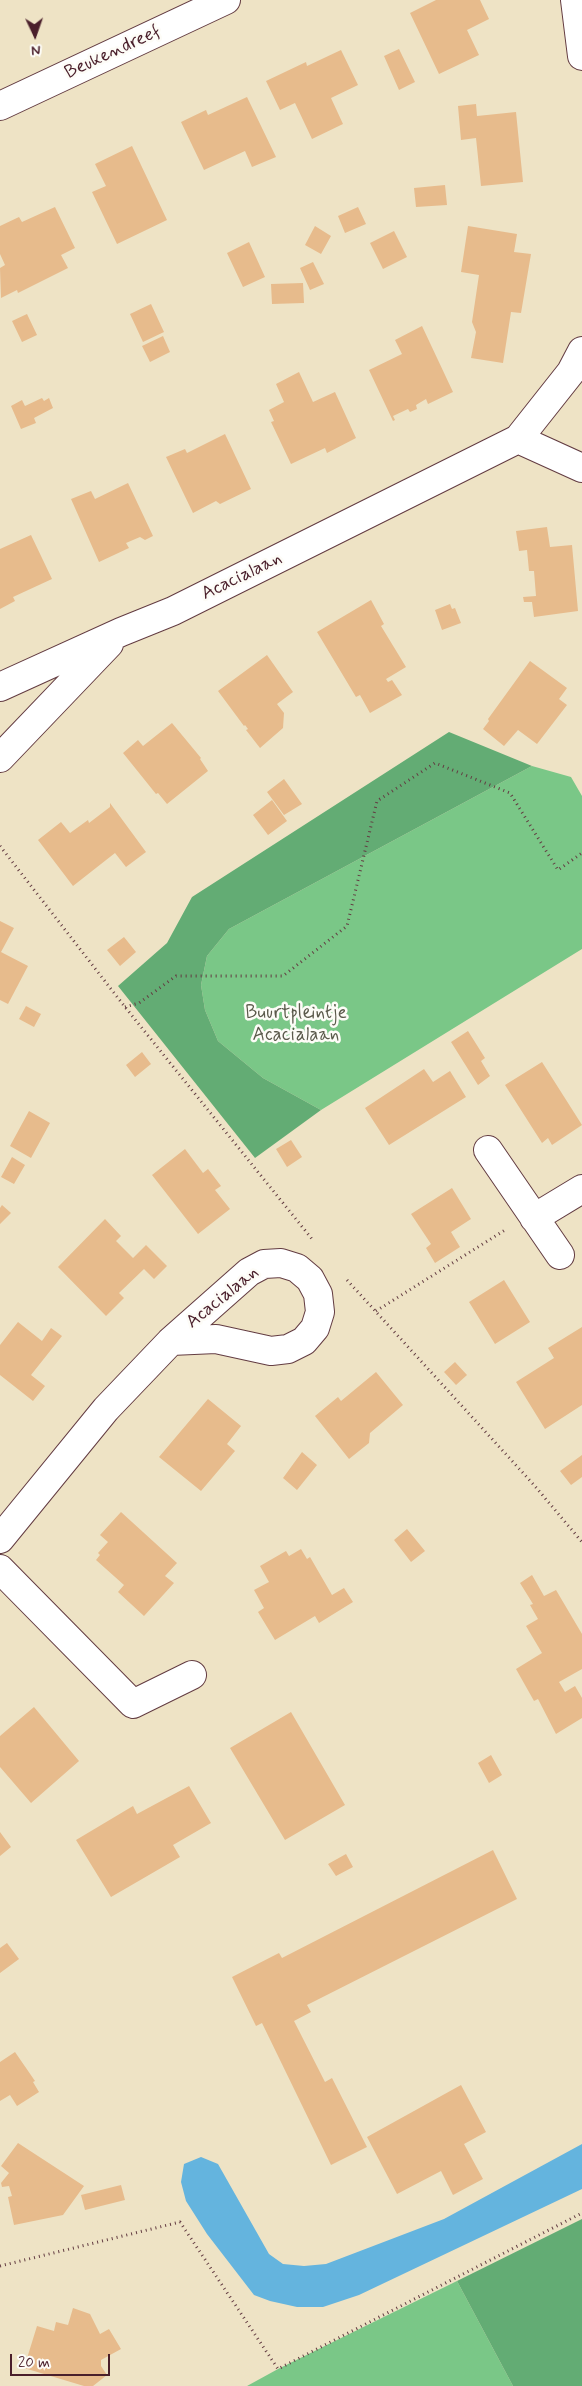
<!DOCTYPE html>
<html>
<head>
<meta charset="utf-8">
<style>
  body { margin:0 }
  #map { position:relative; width:582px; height:2386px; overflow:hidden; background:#eee3c5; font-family:Mynerve,sans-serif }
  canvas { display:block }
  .north { position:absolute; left:10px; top:10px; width:50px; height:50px; -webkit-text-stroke:4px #fdfcf7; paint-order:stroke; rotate:177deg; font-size:14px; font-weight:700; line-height:20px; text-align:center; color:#4a1f2b }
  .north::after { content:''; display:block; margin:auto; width:18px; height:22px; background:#4a1f2b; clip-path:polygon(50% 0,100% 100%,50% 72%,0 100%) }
  .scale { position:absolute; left:10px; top:2354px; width:100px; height:22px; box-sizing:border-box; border:2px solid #4a1f2b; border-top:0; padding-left:6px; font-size:15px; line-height:18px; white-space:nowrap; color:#4a1f2b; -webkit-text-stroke:4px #fdfcf7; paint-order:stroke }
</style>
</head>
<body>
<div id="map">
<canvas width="582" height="2386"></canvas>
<div class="north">N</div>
<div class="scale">20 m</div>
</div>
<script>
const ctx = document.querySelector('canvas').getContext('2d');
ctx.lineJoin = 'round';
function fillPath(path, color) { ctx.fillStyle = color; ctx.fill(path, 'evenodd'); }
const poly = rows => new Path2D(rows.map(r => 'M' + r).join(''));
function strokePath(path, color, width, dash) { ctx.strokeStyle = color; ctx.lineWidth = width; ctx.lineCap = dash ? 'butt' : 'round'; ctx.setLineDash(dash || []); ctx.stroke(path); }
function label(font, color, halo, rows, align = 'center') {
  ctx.font = font + ' Mynerve,sans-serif'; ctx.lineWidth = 5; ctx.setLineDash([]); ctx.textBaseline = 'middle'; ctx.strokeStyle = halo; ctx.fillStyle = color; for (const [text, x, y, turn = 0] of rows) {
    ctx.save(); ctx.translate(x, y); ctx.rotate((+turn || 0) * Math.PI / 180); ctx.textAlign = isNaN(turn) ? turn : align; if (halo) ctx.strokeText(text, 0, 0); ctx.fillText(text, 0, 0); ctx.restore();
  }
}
fillPath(poly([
  [532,766,571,777,582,796,582,949,321,1110,263,1078,218,1041,205,1010,201,985,207,956,229,929],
  [457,2281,513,2386,247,2386,278,2369]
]), '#7ac787');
fillPath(poly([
  [449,732,532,766,229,929,207,956,201,985,205,1010,218,1041,263,1078,321,1110,255,1158,118,986,167,943,192,897],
  [582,2219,582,2386,513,2386,457,2281]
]), '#63ac74');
fillPath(poly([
  [582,2144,582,2189,359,2295,323,2307,297,2307,270,2301,254,2295,207,2234,186,2201,181,2182,184,2164,201,2157,218,2164,269,2254,283,2264,304,2266,326,2264,444,2219]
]), '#64b4de');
fillPath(poly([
  [436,0,480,0,489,19,467,30,479,55,439,74,410,13],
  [399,49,415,82,399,90,384,56],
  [341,50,358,85,331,98,343,124,312,139,295,103,280,110,266,81,306,62,307,66],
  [247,97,276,157,252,167,245,151,204,170,181,122,206,110,208,115],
  [476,104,477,116,516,112,523,182,481,186,476,138,461,140,458,106],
  [132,146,167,220,117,244,92,192,106,186,95,164],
  [445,185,447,205,416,207,414,188],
  [55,207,75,248,61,255,68,268,18,293,17,290,1,298,0,268,5,265,0,254,0,226,19,217,22,222],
  [358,207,366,224,345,233,338,216],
  [315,226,331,236,321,254,305,245],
  [468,226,517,234,514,252,531,254,521,313,511,312,503,363,471,358,476,332,472,322,479,275,461,272],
  [394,231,407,257,383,269,370,243],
  [249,242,265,277,243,287,227,253],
  [313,262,324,284,310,290,300,268],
  [303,283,304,303,272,304,271,284],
  [151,304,164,332,143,342,130,314],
  [27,314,37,335,22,342,12,321],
  [422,326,453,392,428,404,426,399,416,405,417,409,410,412,408,409,393,416,395,420,393,421,369,370,402,354,395,340],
  [163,336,170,352,150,362,142,346],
  [299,372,313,402,335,392,356,438,327,453,325,448,291,464,271,422,274,421,269,410,284,402,276,384],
  [42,398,44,401,49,398,53,408,34,418,36,423,21,429,11,406,22,400,25,406],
  [225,434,251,489,220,504,216,501,193,513,166,457,185,449,187,453],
  [128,483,153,536,145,540,140,537,126,543,129,548,99,562,71,499,91,491,95,499],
  [547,527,550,547,572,545,578,611,534,617,532,602,524,602,523,597,536,596,534,571,529,571,527,550,519,551,516,531],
  [31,535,52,579,13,597,15,601,0,609,0,549],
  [371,600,384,624,381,626,406,667,386,679,388,682,392,680,402,695,370,713,360,695,356,697,317,632],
  [450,604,452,609,455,608,461,623,442,630,435,610],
  [267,655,293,692,277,704,284,713,283,728,260,748,246,730,248,729,245,725,244,726,218,691],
  [530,661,567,688,559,699,567,705,537,744,518,730,504,746,483,729,489,721,488,719],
  [172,723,201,758,200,759,208,771,167,804,158,793,156,794,123,753,138,740,143,746],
  [284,779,302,804,284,815,267,792],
  [272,800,287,821,268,835,253,815],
  [110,803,146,852,126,867,115,853,73,886,38,840,61,822,70,833,88,820,89,823,110,807],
  [0,921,14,928,1,952,28,966,8,1004,0,1000],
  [124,937,136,952,120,966,107,950],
  [26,1006,41,1014,34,1027,19,1019],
  [468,1031,485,1058,481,1061,490,1076,478,1085,451,1042],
  [142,1052,151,1064,135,1077,126,1065],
  [542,1062,582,1125,552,1145,548,1138,542,1143,505,1085],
  [424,1069,433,1082,450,1071,466,1097,389,1145,365,1108],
  [29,1111,50,1123,31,1158,10,1146],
  [291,1140,302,1157,287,1167,276,1149],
  [185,1149,203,1173,208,1169,221,1186,215,1190,230,1209,198,1234,152,1175],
  [12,1157,25,1165,14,1184,1,1177],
  [452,1188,471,1219,451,1232,460,1247,435,1263,426,1248,431,1244,411,1214],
  [2,1205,11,1213,0,1224,0,1208],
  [105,1219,121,1236,116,1241,133,1258,146,1245,167,1266,154,1279,144,1269,119,1293,124,1298,106,1316,58,1267],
  [504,1280,530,1322,495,1344,469,1302],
  [18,1322,42,1341,51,1328,62,1336,31,1375,45,1386,33,1401,0,1375,0,1345],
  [582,1327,582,1405,545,1429,516,1382,554,1358,548,1348],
  [455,1362,467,1375,456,1385,444,1372],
  [376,1372,403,1405,370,1433,369,1443,349,1459,315,1416,338,1397,341,1401],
  [208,1399,241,1426,227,1444,235,1451,201,1491,159,1457],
  [302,1452,317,1465,297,1490,283,1478],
  [582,1455,582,1477,571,1485,560,1471],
  [121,1512,177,1563,165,1576,174,1583,144,1616,118,1592,124,1585,96,1560,100,1555,98,1553,108,1542,100,1535],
  [407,1529,425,1551,411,1562,394,1540],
  [301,1549,307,1559,310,1557,332,1595,344,1588,353,1602,319,1623,315,1616,275,1640,258,1612,264,1608,254,1590,269,1582,260,1566,286,1551,289,1556],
  [532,1575,544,1596,556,1590,582,1634,582,1669,559,1682,565,1692,575,1686,582,1698,582,1718,556,1734,538,1699,534,1701,516,1669,542,1653,526,1626,538,1619,530,1605,533,1604,520,1583],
  [34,1707,79,1761,31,1803,0,1767,0,1736],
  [291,1712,345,1805,285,1840,230,1748],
  [491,1755,502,1775,489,1783,478,1763],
  [189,1786,211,1823,173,1845,180,1857,111,1897,76,1840,133,1806,137,1814],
  [0,1832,11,1847,0,1856],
  [493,1850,517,1899,307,2005,311,2012,294,2021,325,2082,332,2078,367,2147,331,2165,262,2023,256,2026,232,1977,279,1953,282,1958],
  [346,1854,353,1867,336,1876,328,1864],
  [7,1943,19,1959,0,1973,0,1948],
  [15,2052,35,2081,33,2082,39,2092,17,2106,10,2095,0,2101,0,2062],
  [461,2085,486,2132,464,2144,483,2179,453,2195,441,2171,397,2194,367,2137],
  [18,2143,84,2186,63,2215,14,2225,8,2197,12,2196,9,2186,2,2187,1,2183,9,2173,1,2166],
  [121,2185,125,2200,85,2210,81,2195],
  [73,2308,90,2314,100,2334,109,2329,121,2349,101,2360,101,2366,107,2375,93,2386,84,2386,24,2368,37,2326,54,2331,56,2322,68,2325]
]), '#e7bb8c');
const street = poly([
  [575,0,582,56],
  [0,106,226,0],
  [518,439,571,372,582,351],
  [0,687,121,632,173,611,518,439,582,468],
  [0,758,109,644],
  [488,1150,560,1255],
  [534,1218,582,1189],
  [0,1539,106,1409,171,1341,249,1272,264,1264,281,1263,297,1268,310,1279,318,1294,320,1312,315,1328,304,1341,288,1349,271,1351,216,1339,171,1341],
  [0,1569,133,1704,192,1675]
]);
strokePath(street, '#633c42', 30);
strokePath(poly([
  [0,846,125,1007,312,1239],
  [125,1007,139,1003,176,976,283,976,347,926,377,801,435,763,510,793,558,870,582,853],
  [347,1280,534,1485,582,1542],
  [376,1311,505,1230],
  [0,2266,180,2222,278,2369,582,2213]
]), '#633c42', 3, [1, 4]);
strokePath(street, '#fff', 28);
label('19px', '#4a1f2b', '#fdfcf7', [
  ["Beukendreef",113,53,-25],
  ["Acacialaan",242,577,-26],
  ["Acacialaan",223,1298,-39]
]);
label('19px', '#5b5a4b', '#fdfcf7', [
  ["Buurtpleintje",296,1014],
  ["Acacialaan",296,1036]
]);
</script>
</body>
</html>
